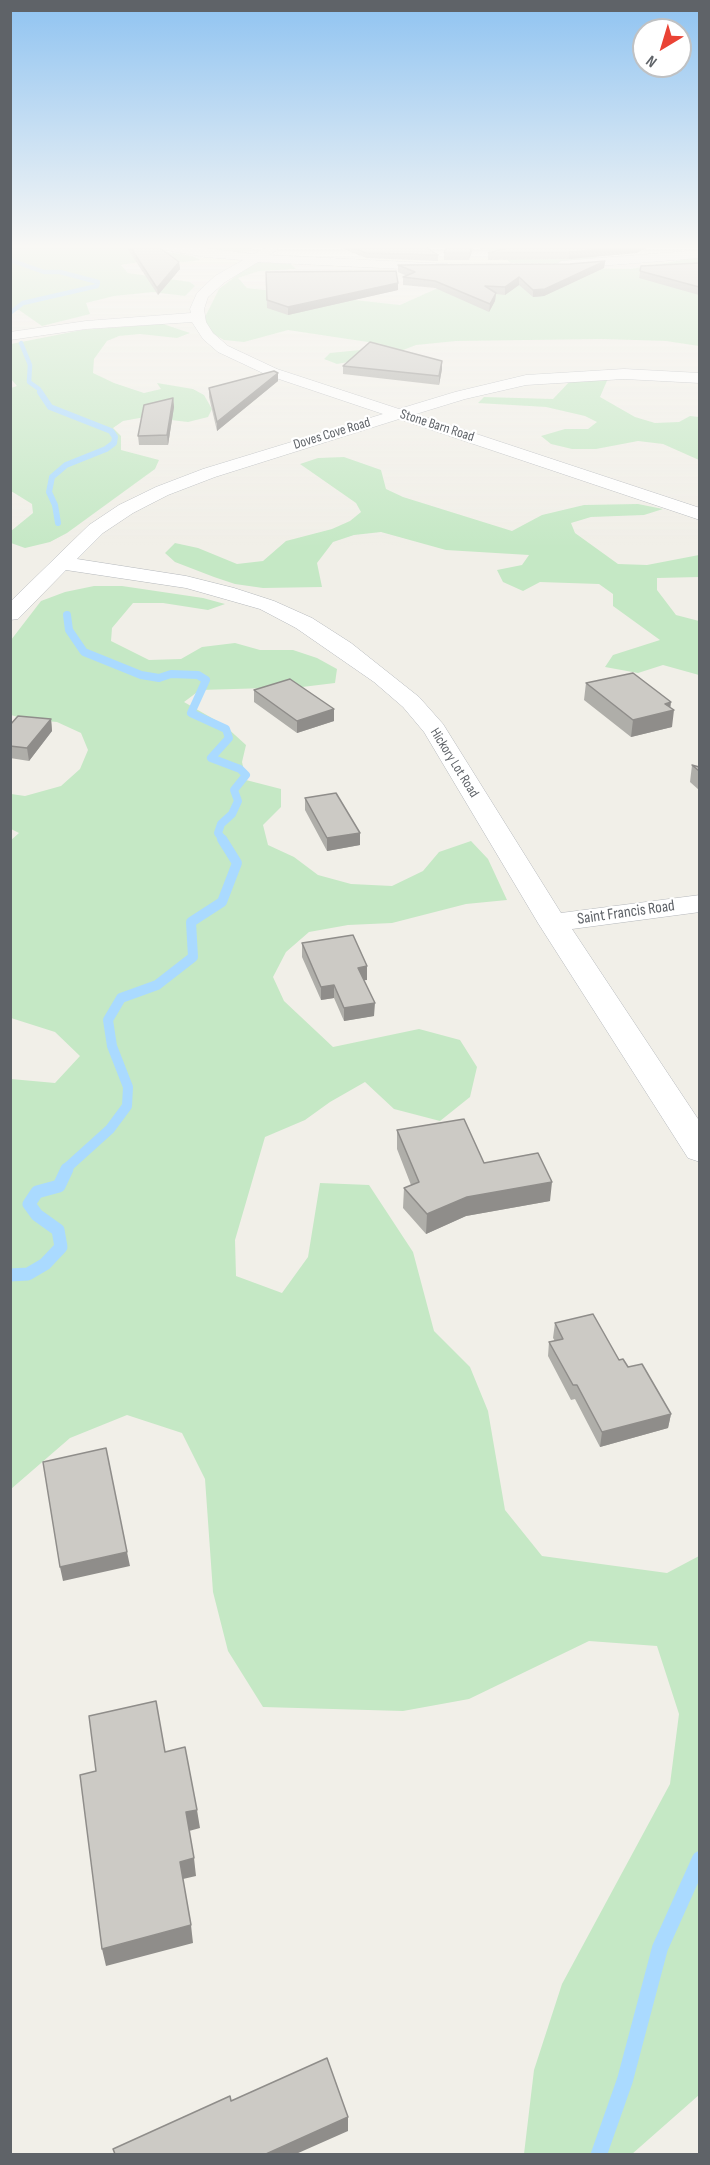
<!DOCTYPE html>
<html>
<head>
<meta charset="utf-8">
<style>
  body { margin:0 }
  #map { position:relative; width:710px; height:2165px; overflow:hidden; background:#f1efe8; font-family:"Sofia Sans Condensed",sans-serif }
  canvas { display:block }
  .frame { position:absolute; inset:0; border:12px solid #5f6368; pointer-events:none }
  .north { position:absolute; left:632px; top:18px; width:60px; height:60px; box-sizing:border-box; background:#fff; border:2px solid #bfc1c3; border-radius:50%; rotate:218deg; font-size:16px; font-weight:700; line-height:24px; text-align:center; color:#5f6368 }
  .north::after { content:''; display:block; margin:auto; width:21px; height:27px; background:#ea4335; clip-path:polygon(50% 0,100% 100%,50% 72%,0 100%) }
</style>
</head>
<body>
<div id="map">
<canvas width="710" height="2165"></canvas>
<div class="frame"></div>
<div class="north">N</div>
</div>
<script>
const ctx = document.querySelector('canvas').getContext('2d');
ctx.lineJoin = 'round';
function fillPath(path, color) { ctx.fillStyle = color; ctx.fill(path, 'evenodd'); }
const poly = rows => new Path2D(rows.map(r => 'M' + r).join(''));
function strokePath(path, color, width, dash) { ctx.strokeStyle = color; ctx.lineWidth = width; ctx.lineCap = dash ? 'butt' : 'round'; ctx.setLineDash(dash || []); ctx.stroke(path); }
function label(font, color, halo, rows, align = 'center') {
  ctx.font = font + ' "Sofia Sans Condensed",sans-serif'; ctx.lineWidth = 4.5; ctx.setLineDash([]); ctx.textBaseline = 'middle'; ctx.strokeStyle = halo; ctx.fillStyle = color; for (const [text, x, y, turn = 0] of rows) {
    ctx.save(); ctx.translate(x, y); ctx.rotate((+turn || 0) * Math.PI / 180); ctx.textAlign = isNaN(turn) ? turn : align; if (halo) ctx.strokeText(text, 0, 0); ctx.fillText(text, 0, 0); ctx.restore();
  }
}
fillPath(poly([
  [10,245,41,247,123,245,192,256,201,260,184,262,152,260,121,265,128,273,190,282,195,286,185,296,153,292,114,296,86,303,90,314,42,326,19,310,11,311],
  [168,245,258,245,246,251,229,253,195,251],
  [470,245,520,245,597,256,594,260,565,264,511,263,500,254],
  [699,257,699,346,666,341,602,339,456,341,416,345,393,354,337,364,324,359,330,353,370,349,381,344,288,330,244,342,224,340,206,330,205,317,219,289,249,266,259,262,291,264,296,269,259,271,238,278,247,288,400,305,438,288,576,268,631,269],
  [163,324,190,333,177,338,140,334,119,336,107,341,94,359,93,373,114,383,144,393,161,389,157,383,193,389,204,395,212,409,208,417,188,422,145,417,123,421,113,428,121,436,121,450,159,460,155,469,67,533,50,542,25,548,11,543,11,531,33,513,32,504,11,491,11,388,17,386,11,379,11,344,82,330],
  [609,376,600,397,635,417,655,423,679,422,690,416,699,417,699,460,663,444,638,441,596,449,572,449,551,444,541,436,565,429,588,429,597,422,585,416,546,407,478,403,484,397,553,399,571,380],
  [344,457,381,470,386,489,403,497,512,531,542,515,584,505,638,504,663,509,644,515,591,517,571,523,575,533,618,564,647,565,699,555,699,577,657,578,657,590,676,615,699,621,699,675,663,665,638,673,605,667,613,655,660,640,613,606,613,594,599,584,540,582,523,591,503,582,497,570,522,565,529,555,446,550,381,532,354,535,333,542,317,563,322,587,263,588,235,584,214,577,175,562,165,553,175,543,198,548,237,564,263,561,286,541,332,529,350,521,361,512,356,503,300,464,318,458],
  [94,586,122,586,203,598,225,604,208,610,163,603,133,603,112,628,111,641,149,660,181,659,202,647,235,643,260,650,293,650,317,658,337,669,335,683,302,687,200,690,184,702,224,725,246,745,242,762,246,780,281,789,281,807,263,825,268,845,294,857,318,875,351,884,392,886,423,871,439,852,471,841,488,859,507,900,466,904,392,923,348,925,309,932,286,952,273,977,284,1001,333,1047,419,1029,460,1040,477,1067,470,1097,440,1121,394,1109,365,1082,330,1102,305,1120,265,1137,235,1240,236,1276,282,1293,308,1257,320,1183,369,1185,413,1252,434,1331,470,1367,488,1411,505,1510,542,1556,667,1573,699,1556,699,2095,632,2154,524,2154,534,2070,562,1984,670,1784,679,1714,657,1646,589,1641,469,1699,403,1711,263,1707,228,1651,213,1592,205,1479,182,1433,127,1415,70,1438,11,1489,11,1079,55,1083,80,1056,55,1032,11,1018,10,841,19,833,11,829,11,794,25,796,61,786,80,769,88,750,81,733,57,722,25,719,11,715,11,640,41,601,65,592]
]), '#c5e8c5');
strokePath(poly([
  [10,260,44,272,60,272,98,282,97,286,23,303,10,313],
  [21,343,30,365,29,382,39,389,41,394]
]), '#aadaff', 4.5);
strokePath(poly([
  [40,392,50,407,111,431,115,437,114,443,106,449,66,465,52,477,49,492,55,505,58,523]
]), '#aadaff', 6);
strokePath(poly([
  [67,615,69,630,84,652,141,675,159,678,171,674,198,675,206,680,191,713,226,729,229,738,211,758,240,769,246,775,234,790,238,801,232,814,221,824,218,833,223,840]
]), '#aadaff', 8);
strokePath(poly([
  [67,1171,69,1166,110,1129,127,1106,128,1087,112,1046,108,1020,121,998,157,985,193,957,191,922,222,902,237,863,222,839]
]), '#aadaff', 10);
strokePath(poly([
  [10,1275,28,1274,45,1264,61,1247,58,1230,37,1215,29,1204,37,1192,59,1186,67,1169]
]), '#aadaff', 13);
strokePath(poly([
  [599,2154,625,2080,660,1948,700,1859]
]), '#aadaff', 16);
const minor = poly([
  [153,245,178,245,254,254,270,245,284,245,269,255,448,264,450,267,448,270,444,271,258,262,225,282,208,297,204,309,206,322,213,333,228,346,277,369,399,409,455,392,526,375,624,369,700,373,700,383,624,379,526,385,465,399,416,414,700,508,700,520,399,419,215,477,168,495,133,513,103,533,77,559,186,576,234,588,274,601,312,618,351,643,419,697,443,724,561,913,700,895,700,912,572,929,700,1122,700,1162,688,1158,538,923,424,732,403,707,374,682,296,628,260,609,186,588,66,570,18,619,10,620,10,602,89,525,119,505,156,487,203,469,383,414,267,375,218,352,203,339,192,322,86,329,10,340,10,332,86,321,191,313,190,309,197,293,215,276,243,260,205,257,159,249,153,245],
  [700,250,700,258,561,269,555,265,561,261,700,250]
]);
strokePath(minor, '#b5b8bc', 1);
fillPath(minor, '#fff');
fillPath(poly([
  [125,245,156,245,179,262,180,269,158,295],
  [334,245,423,245,438,255,438,261,366,258],
  [448,245,474,245,469,260,444,260,444,253],
  [520,245,654,245,636,253,569,259,488,260,488,253],
  [605,261,604,268,544,296,533,297,519,285,505,295,496,294,495,301,489,312,435,288,403,285,403,277,407,276,398,272,398,265,570,264],
  [699,263,699,295,639,278,641,266],
  [266,272,398,283,398,290,288,315,267,308],
  [442,361,442,369,439,385,343,374,343,366],
  [278,381,217,431,209,397,209,388],
  [173,398,174,407,168,445,139,445,138,436],
  [586,683,671,708,672,727,631,737,584,700],
  [254,690,334,709,334,721,297,733,254,702],
  [51,719,52,731,29,761,10,758,10,725],
  [692,765,699,767,699,790,690,782],
  [305,798,360,833,360,845,327,851,305,810],
  [302,943,367,966,367,980,364,980,374,1016,344,1021,334,998,321,1000,302,957],
  [397,1130,484,1163,550,1201,466,1216,426,1234,403,1208,404,1188,411,1185,397,1149],
  [555,1323,619,1360,628,1367,671,1414,668,1428,600,1447,575,1399,571,1400,548,1356,549,1342,555,1341,553,1338]
]), '#afaea9');
fillPath(poly([
  [472,245,474,245,469,260,470,253],
  [641,245,654,245,636,253,569,259,569,252],
  [605,261,604,268,544,296,533,297,533,290],
  [179,262,180,269,158,295,157,288],
  [519,277,519,285,505,295,505,287],
  [398,283,398,290,288,315,288,307],
  [496,293,495,301,489,312,490,304],
  [442,361,442,369,439,385,439,376],
  [278,373,278,381,217,431,217,422],
  [173,398,174,407,168,445,167,435],
  [671,702,670,711,674,710,672,727,631,737,633,720,665,704],
  [334,709,334,721,297,733,297,721],
  [51,719,52,731,29,761,27,748],
  [360,833,360,845,327,851,327,838],
  [367,966,367,980,358,981,358,968],
  [334,985,334,998,321,1000,321,987],
  [375,1003,374,1016,344,1021,344,1008],
  [552,1182,550,1201,466,1216,426,1234,427,1214,467,1197],
  [671,1414,668,1428,600,1447,602,1432],
  [127,1552,130,1566,63,1581,60,1567],
  [197,1810,200,1828,189,1831,186,1812],
  [194,1858,196,1876,183,1879,180,1862],
  [191,1925,193,1943,106,1966,102,1949],
  [348,2117,348,2131,296,2154,266,2154]
]), '#8f8d8a');
const building = poly([
  [129,245,156,245,179,262,157,288,129,245],
  [346,245,423,245,438,255,366,253,346,245],
  [448,245,472,245,470,253,444,253,448,245],
  [520,245,641,245,637,247,569,252,488,253,520,245],
  [605,261,545,289,533,290,519,277,505,287,485,286,496,293,490,304,435,281,403,277,415,272,398,265,570,264,605,261],
  [699,263,699,287,640,271,641,266,699,263],
  [396,271,398,283,288,307,267,300,266,272,396,271],
  [370,342,442,361,439,376,343,366,370,342],
  [274,371,278,373,217,422,209,388,274,371],
  [173,398,167,435,138,436,144,405,173,398],
  [633,673,671,702,665,704,674,710,633,720,586,683,633,673],
  [290,679,334,709,297,721,254,690,290,679],
  [18,716,51,719,27,748,10,746,10,725,18,716],
  [692,765,699,767,699,771,692,765],
  [336,793,360,833,327,838,305,798,336,793],
  [353,935,367,966,358,968,375,1003,344,1008,334,985,321,987,302,943,353,935],
  [464,1119,484,1163,538,1153,552,1182,467,1197,427,1214,404,1188,419,1182,397,1130,464,1119],
  [593,1314,619,1360,623,1359,628,1367,642,1364,671,1414,602,1432,577,1385,573,1385,549,1342,563,1339,555,1323,593,1314],
  [106,1448,127,1552,60,1567,43,1462,106,1448],
  [156,1701,165,1752,185,1747,197,1810,186,1812,194,1858,180,1862,191,1925,102,1949,80,1775,96,1771,89,1716,156,1701],
  [327,2058,348,2117,266,2154,115,2154,113,2149,230,2096,231,2101,327,2058]
]);
fillPath(building, '#cccac5');
strokePath(building, '#8f8d8a', 1.5);
const sky = ctx.createLinearGradient(0, 0, 0, 548);
sky.addColorStop(0, '#8fc3f1');
sky.addColorStop(0.45, '#f9f8f5');
sky.addColorStop(1, '#f9f8f500');
ctx.fillStyle = sky;
ctx.fillRect(0, 0, 710, 548);
label('14px', '#5f6368', '#fff', [
  ["Stone Barn Road",437,426,18],
  ["Doves Cove Road",332,434,-17],
  ["Hickory Lot Road",454,763,58]
]);
label('16px', '#5f6368', '#fff', [
  ["Saint Francis Road",626,913,-8]
]);
</script>
</body>
</html>
